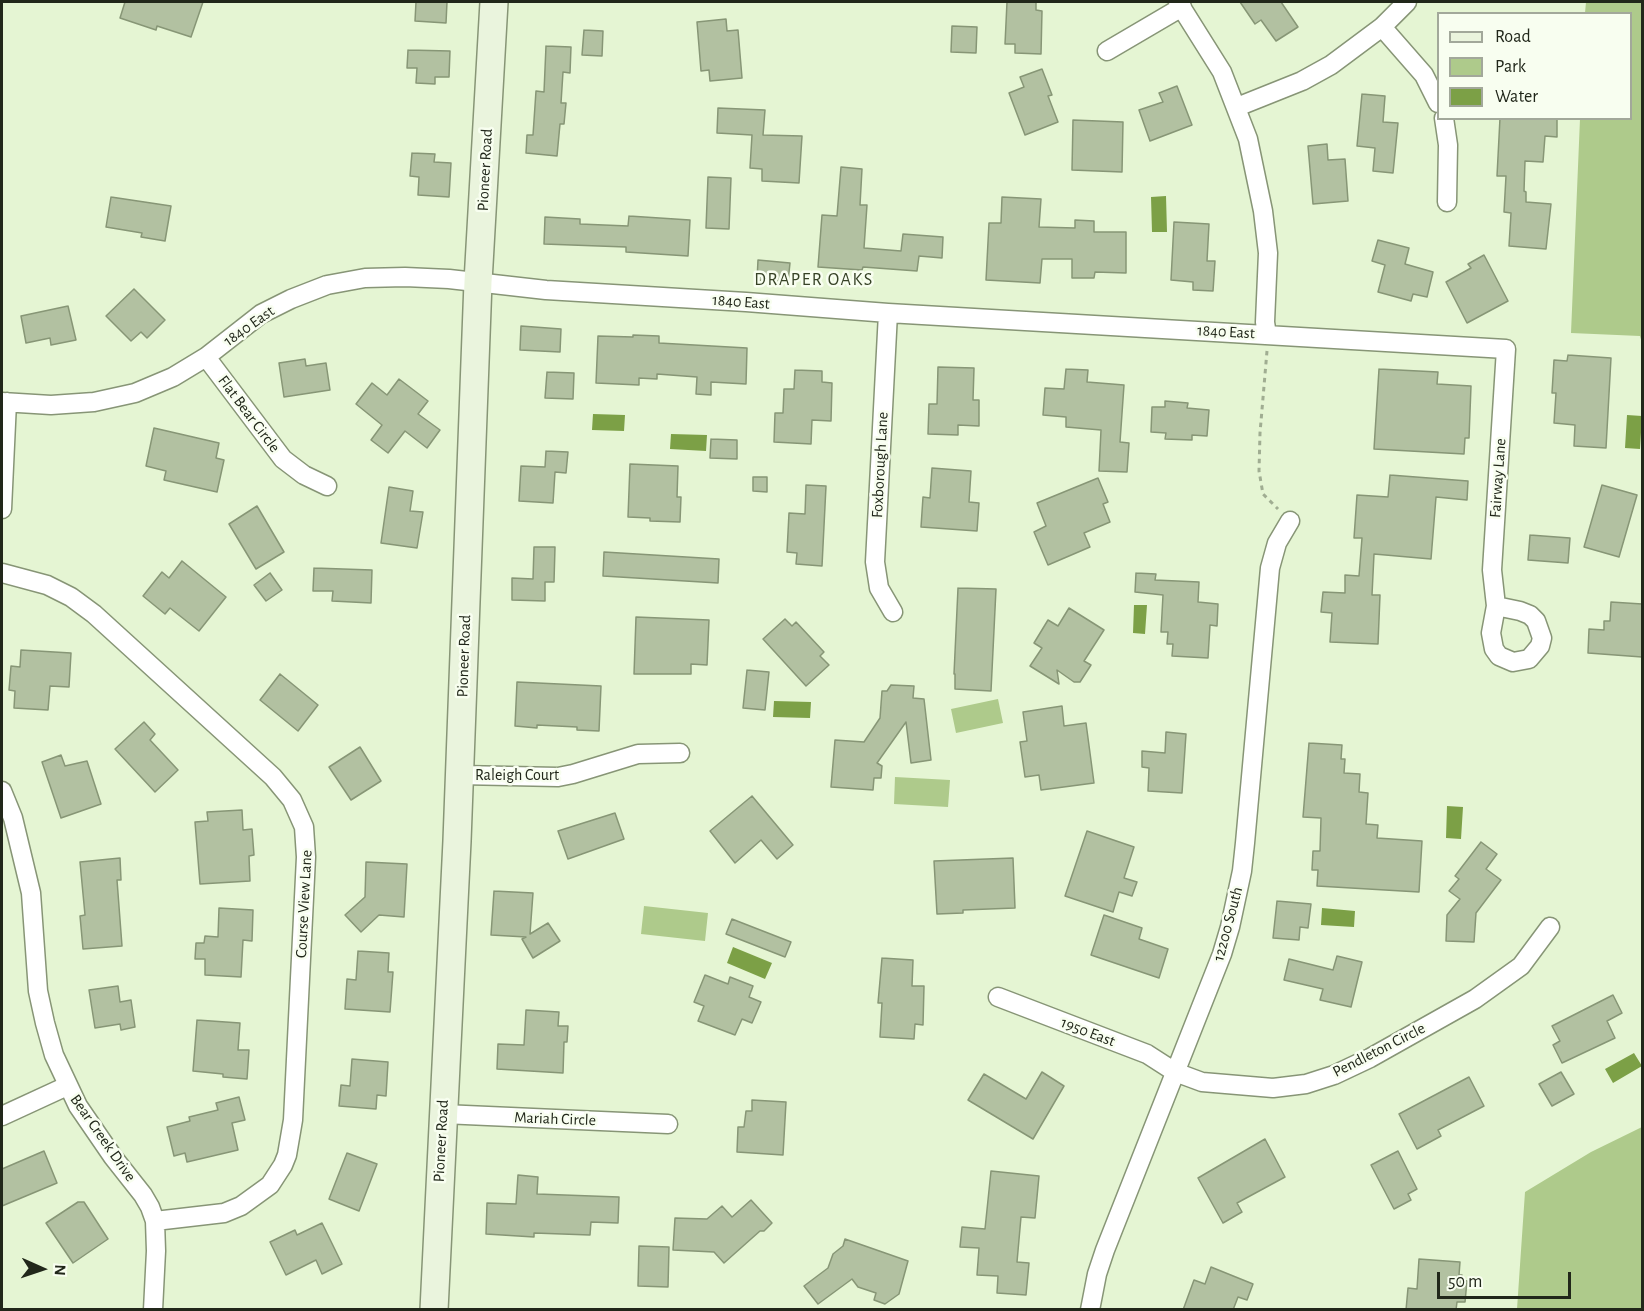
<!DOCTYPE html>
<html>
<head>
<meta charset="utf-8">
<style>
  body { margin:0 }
  #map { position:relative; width:1644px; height:1311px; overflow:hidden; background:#e5f5d3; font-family:"Alegreya Sans",sans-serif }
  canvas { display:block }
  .frame { position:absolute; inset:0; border:3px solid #21271a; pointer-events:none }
  .legend { position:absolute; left:1437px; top:12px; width:195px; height:108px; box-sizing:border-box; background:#f8fef0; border:2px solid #a2a89a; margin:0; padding:8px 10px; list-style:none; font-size:18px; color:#21271a }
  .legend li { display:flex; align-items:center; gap:12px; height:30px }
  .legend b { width:30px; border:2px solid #a2a89a }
  .north { position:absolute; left:12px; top:1239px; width:60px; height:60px; -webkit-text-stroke:4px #f8fef0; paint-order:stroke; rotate:93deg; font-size:16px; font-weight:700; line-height:24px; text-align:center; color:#21271a }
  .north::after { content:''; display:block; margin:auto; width:21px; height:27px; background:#21271a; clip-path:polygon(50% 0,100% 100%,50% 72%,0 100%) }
  .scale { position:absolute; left:1437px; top:1272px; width:134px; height:27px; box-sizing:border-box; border:3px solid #21271a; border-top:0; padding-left:8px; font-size:18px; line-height:21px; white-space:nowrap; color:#21271a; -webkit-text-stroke:4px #f8fef0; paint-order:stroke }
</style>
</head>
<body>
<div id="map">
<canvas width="1644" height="1311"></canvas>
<div class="frame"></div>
<ul class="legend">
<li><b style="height:8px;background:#eaf4dd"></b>Road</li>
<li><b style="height:16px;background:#aeca8b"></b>Park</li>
<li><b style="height:16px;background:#7ca046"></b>Water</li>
</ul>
<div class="north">N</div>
<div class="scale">50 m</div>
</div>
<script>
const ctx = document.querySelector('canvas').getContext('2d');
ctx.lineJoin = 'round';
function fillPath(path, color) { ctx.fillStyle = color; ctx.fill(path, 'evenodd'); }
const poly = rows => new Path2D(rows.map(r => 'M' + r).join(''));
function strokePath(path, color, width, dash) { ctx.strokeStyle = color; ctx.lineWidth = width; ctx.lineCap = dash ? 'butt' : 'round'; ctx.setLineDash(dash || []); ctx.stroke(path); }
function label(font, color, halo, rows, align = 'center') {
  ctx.font = font + ' "Alegreya Sans",sans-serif'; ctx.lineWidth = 5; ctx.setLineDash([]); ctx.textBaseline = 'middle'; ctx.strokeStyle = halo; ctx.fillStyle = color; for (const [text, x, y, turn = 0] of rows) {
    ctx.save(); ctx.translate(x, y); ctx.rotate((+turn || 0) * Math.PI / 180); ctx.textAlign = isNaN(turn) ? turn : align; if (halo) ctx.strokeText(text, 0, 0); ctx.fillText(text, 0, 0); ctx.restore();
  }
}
fillPath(poly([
  [1586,2,1642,2,1642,343,1640,336,1571,333,1580,119,1630,118,1630,14,1585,13],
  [998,699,1003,723,956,733,951,709],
  [895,777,950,780,948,807,894,804],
  [644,906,708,913,705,941,641,934],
  [1642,1127,1642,1309,1517,1309,1525,1192,1591,1152]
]), '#aeca8b');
fillPath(poly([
  [1166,196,1167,232,1152,232,1151,197],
  [593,414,625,415,624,431,592,430],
  [1627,415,1642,416,1640,449,1625,448],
  [671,434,707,435,706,451,670,449],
  [1134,605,1147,605,1145,634,1133,633],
  [774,701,811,702,810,718,773,717],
  [1447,806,1463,807,1461,839,1446,838],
  [1322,908,1355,911,1354,927,1321,925],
  [733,947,772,963,765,979,727,963],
  [1634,1053,1642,1066,1613,1083,1605,1069]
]), '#7ca046');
const building = poly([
  [125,2,203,2,191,37,157,26,156,30,120,18,125,2],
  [416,2,447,2,446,23,415,21,416,2],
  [1007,2,1036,2,1036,10,1042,11,1041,54,1015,53,1015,44,1005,44,1007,2],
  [1240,2,1281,2,1298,27,1276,41,1261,20,1255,24,1240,2],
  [726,19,727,31,738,30,742,78,710,81,709,70,701,71,697,22,726,19],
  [952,26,977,27,976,53,951,52,952,26],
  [584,30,603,31,602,56,582,55,584,30],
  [546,46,571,47,570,73,563,72,561,103,566,103,564,124,560,124,557,156,526,153,527,135,533,135,536,91,544,92,546,46],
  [408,50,450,51,449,77,435,77,435,84,416,83,417,68,407,68,408,50],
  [1042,69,1052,95,1048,96,1058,122,1025,135,1009,93,1024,87,1020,77,1042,69],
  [1177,86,1192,125,1150,141,1139,110,1163,102,1159,93,1177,86],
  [1362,94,1385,96,1383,122,1398,123,1393,173,1373,171,1375,148,1357,146,1362,94],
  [718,108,765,110,763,135,802,136,799,183,762,181,762,169,750,168,752,135,717,133,718,108],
  [1500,118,1557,118,1557,137,1545,136,1543,162,1525,161,1524,191,1526,192,1526,202,1551,204,1546,249,1509,246,1511,213,1504,212,1506,176,1497,176,1500,118],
  [1073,120,1123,122,1122,172,1072,170,1073,120],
  [1327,144,1328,160,1345,159,1348,201,1313,204,1308,146,1327,144],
  [412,153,435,154,434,162,451,163,449,197,418,195,419,177,410,176,412,153],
  [841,167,862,169,860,205,867,205,864,248,901,251,903,234,943,237,942,258,919,256,917,271,863,267,862,270,818,267,822,215,837,216,841,167],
  [708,177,731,178,729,229,706,228,708,177],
  [111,197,171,206,165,241,141,237,142,233,106,227,111,197],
  [1002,197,1041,199,1039,227,1075,228,1075,220,1094,221,1094,232,1126,232,1126,273,1095,272,1094,278,1072,278,1072,259,1042,259,1040,283,986,280,989,223,1001,223,1002,197],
  [629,216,690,220,688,256,626,252,626,247,544,244,545,217,580,219,580,224,628,226,629,216],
  [1174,222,1209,224,1207,261,1215,261,1213,291,1193,290,1193,282,1171,280,1174,222],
  [1378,240,1409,248,1405,264,1433,272,1427,297,1413,294,1411,301,1378,292,1385,265,1372,261,1378,240],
  [1484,255,1508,301,1467,323,1446,282,1471,268,1468,264,1484,255],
  [758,260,790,263,788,282,757,280,758,260],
  [134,289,165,320,147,338,141,332,131,341,106,316,134,289],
  [68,306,76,340,51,345,50,338,26,343,21,316,68,306],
  [521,326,561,329,560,352,520,350,521,326],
  [633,335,659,336,659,343,747,348,746,384,711,382,711,395,696,394,697,377,657,374,657,379,639,378,639,385,596,383,598,336,633,337,633,335],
  [1568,355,1611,358,1606,448,1574,446,1575,425,1554,423,1556,393,1552,393,1554,360,1567,361,1568,355],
  [305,359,306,366,326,363,330,390,284,397,279,363,305,359],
  [938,367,974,368,973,400,979,400,979,426,958,425,958,435,928,434,929,404,937,404,938,367],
  [1066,369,1088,370,1087,382,1124,385,1120,442,1129,443,1127,472,1099,471,1101,430,1066,427,1066,417,1043,415,1045,388,1064,389,1066,369],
  [1379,369,1438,372,1437,384,1471,386,1469,438,1465,438,1464,454,1374,449,1379,369],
  [795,370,822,371,822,382,832,383,831,421,812,420,811,444,774,442,775,413,783,413,784,389,794,389,795,370],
  [547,372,574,373,573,399,545,398,547,372],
  [399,379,428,401,418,414,440,430,427,448,405,431,388,453,371,440,382,425,356,404,372,383,387,395,399,379],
  [1165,401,1188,403,1187,408,1209,410,1207,436,1192,435,1192,440,1165,439,1166,433,1151,432,1152,407,1165,407,1165,401],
  [154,428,219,443,216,458,224,460,217,492,164,480,166,471,146,466,154,428],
  [711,439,737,440,737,459,710,458,711,439],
  [546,451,568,452,566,473,555,472,553,503,519,501,521,466,545,467,546,451],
  [630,464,678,466,677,497,681,497,680,522,650,521,650,518,628,517,630,464],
  [932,468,971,471,969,502,979,503,977,531,921,527,923,497,930,498,932,468],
  [1390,475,1468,481,1467,500,1436,497,1431,559,1374,554,1372,595,1380,595,1378,644,1330,642,1332,613,1321,612,1323,592,1345,593,1345,575,1359,576,1362,538,1354,538,1357,495,1388,497,1390,475],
  [753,477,767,477,767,492,753,491,753,477],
  [1098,478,1108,502,1103,504,1110,522,1084,533,1090,547,1048,565,1034,532,1046,526,1037,503,1098,478],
  [806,485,826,486,822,566,796,564,797,553,787,552,789,513,805,514,806,485],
  [1602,485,1637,495,1619,557,1584,547,1602,485],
  [389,487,413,491,410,511,423,512,417,548,381,543,389,487],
  [257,506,284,552,256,569,229,524,257,506],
  [1530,535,1570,538,1568,563,1528,560,1530,535],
  [534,547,555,547,554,582,545,582,545,601,512,600,512,578,533,579,534,547],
  [604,552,719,559,718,583,603,576,604,552],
  [182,561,226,597,199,631,170,608,165,614,143,596,162,572,169,578,182,561],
  [314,568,372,570,371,603,332,601,333,591,313,591,314,568],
  [270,573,282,590,266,601,254,585,270,573],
  [1136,573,1156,574,1155,580,1199,582,1198,602,1218,604,1217,626,1210,625,1208,658,1172,656,1173,644,1167,644,1168,632,1161,632,1163,595,1135,592,1136,573],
  [958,588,996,589,991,691,955,689,955,674,954,674,958,588],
  [1611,602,1642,604,1642,657,1588,653,1589,629,1604,630,1604,621,1610,621,1611,602],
  [1069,608,1104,630,1084,661,1091,665,1080,682,1074,682,1057,670,1059,684,1030,666,1042,648,1034,643,1048,620,1058,626,1069,608],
  [636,617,709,620,707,665,691,664,691,674,634,674,636,617],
  [785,619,792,626,796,622,824,652,820,656,829,665,806,686,763,639,785,619],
  [21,650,71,653,69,687,50,686,48,710,14,708,15,691,9,690,11,666,20,667,21,650],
  [747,670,769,672,765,710,743,708,747,670],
  [280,674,318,705,298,731,260,700,280,674],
  [517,682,601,686,599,731,577,730,577,727,537,725,537,728,515,726,517,682],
  [891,685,914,686,913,698,924,699,931,760,911,763,906,722,877,763,882,766,881,778,874,778,873,790,831,787,835,740,864,742,880,718,882,691,887,691,891,685],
  [1062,706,1064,726,1086,723,1094,783,1041,790,1039,775,1025,777,1020,742,1027,741,1023,712,1062,706],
  [144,722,155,734,150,740,178,770,155,792,115,749,144,722],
  [1166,732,1186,734,1182,793,1148,791,1149,768,1142,767,1142,751,1165,753,1166,732],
  [1309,743,1342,745,1341,759,1345,759,1344,773,1360,774,1359,792,1368,793,1366,824,1378,825,1377,838,1422,841,1419,892,1317,886,1318,870,1312,870,1313,851,1320,851,1321,818,1303,817,1309,743],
  [360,747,381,781,351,800,329,767,360,747],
  [61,755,65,766,87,761,101,804,61,818,42,762,61,755],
  [752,796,793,845,777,859,761,840,735,863,710,831,752,796],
  [242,810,243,830,252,829,254,855,249,856,250,881,200,884,195,822,208,821,207,812,242,810],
  [615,813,624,839,568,859,558,831,615,813],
  [1087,831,1134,847,1124,878,1137,882,1132,896,1119,892,1113,912,1065,896,1087,831],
  [1481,842,1497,854,1486,869,1501,880,1476,913,1474,942,1446,941,1447,915,1460,899,1449,891,1459,879,1455,876,1481,842],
  [120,858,121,880,117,880,122,946,83,949,80,916,85,915,80,862,120,858],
  [1013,858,1015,908,963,910,963,913,937,914,934,861,1013,858],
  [366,862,407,864,404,917,379,915,361,932,345,915,365,897,366,862],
  [494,891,533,893,530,934,548,923,560,941,533,958,522,939,526,937,491,935,494,891],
  [1277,901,1311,904,1308,928,1300,927,1299,940,1273,938,1277,901],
  [219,908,253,910,252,941,243,940,241,977,205,975,205,959,195,959,196,943,204,943,205,936,218,937,219,908],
  [1104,915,1142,928,1139,939,1168,949,1159,978,1091,955,1104,915],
  [732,919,791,942,785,957,726,934,732,919],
  [358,951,389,953,388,972,393,972,390,1012,345,1009,347,979,356,980,358,951],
  [1337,956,1362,962,1351,1007,1320,1000,1323,989,1284,980,1289,959,1333,970,1337,956],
  [882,958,913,960,912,986,924,986,923,1025,915,1024,914,1039,880,1037,882,1003,878,1003,882,958],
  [705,975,728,984,730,977,753,986,749,997,761,1002,752,1023,742,1019,735,1035,698,1021,704,1006,694,1002,705,975],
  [118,986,120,1002,131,1000,135,1027,121,1030,120,1024,95,1028,89,990,118,986],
  [1613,995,1622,1013,1607,1021,1615,1038,1562,1063,1553,1045,1560,1041,1552,1026,1613,995],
  [526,1010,559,1012,558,1026,568,1026,567,1042,564,1042,563,1073,497,1069,498,1044,524,1045,526,1010],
  [197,1020,240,1023,238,1050,249,1050,247,1079,223,1077,223,1074,193,1071,197,1020],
  [352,1059,388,1062,386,1096,377,1095,376,1109,339,1106,341,1085,350,1086,352,1059],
  [1042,1072,1064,1086,1033,1139,968,1100,984,1074,1026,1099,1042,1072],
  [1561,1072,1574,1094,1552,1106,1539,1084,1561,1072],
  [1469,1077,1484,1106,1438,1130,1441,1136,1417,1149,1399,1114,1469,1077],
  [239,1097,245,1120,232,1123,238,1150,187,1162,185,1153,174,1156,167,1127,190,1121,189,1117,218,1110,216,1103,239,1097],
  [752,1100,786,1102,783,1155,737,1152,738,1127,744,1127,746,1111,752,1111,752,1100],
  [1265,1139,1285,1177,1237,1203,1242,1212,1223,1223,1198,1178,1265,1139],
  [44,1151,57,1183,2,1206,2,1169,44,1151],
  [1398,1151,1417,1189,1408,1194,1411,1200,1394,1209,1371,1165,1398,1151],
  [347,1153,377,1164,359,1211,329,1199,347,1153],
  [991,1171,1039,1176,1035,1218,1021,1217,1017,1262,1029,1263,1026,1295,997,1293,998,1276,977,1275,979,1248,960,1247,962,1227,985,1229,991,1171],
  [518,1175,538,1177,537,1194,619,1197,618,1223,591,1222,590,1235,534,1233,534,1237,486,1234,487,1203,516,1204,518,1175],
  [751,1200,772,1223,764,1231,760,1231,724,1263,714,1252,673,1250,675,1218,707,1219,722,1206,732,1217,751,1200],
  [78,1202,84,1202,108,1239,73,1263,46,1223,78,1202],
  [322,1223,342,1264,322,1274,316,1260,286,1275,270,1242,295,1230,297,1235,322,1223],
  [845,1239,908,1261,899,1294,885,1304,874,1300,876,1293,858,1287,852,1279,818,1304,804,1286,828,1268,833,1254,843,1246,845,1239],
  [639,1246,669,1247,668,1287,638,1286,639,1246],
  [1419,1259,1460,1262,1459,1275,1462,1275,1461,1280,1467,1281,1465,1302,1457,1302,1456,1310,1406,1310,1408,1288,1417,1289,1419,1259],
  [1211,1267,1253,1284,1247,1300,1238,1297,1233,1310,1183,1310,1194,1280,1205,1284,1211,1267]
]);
fillPath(building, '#b2c1a1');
strokePath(building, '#879676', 1.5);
const street = poly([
  [1178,2,1222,72,1248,139,1263,211,1268,253,1265,322,1267,335],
  [1382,27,1424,75,1438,103],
  [1107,51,1182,7],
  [1237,107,1302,81,1331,65,1382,27,1407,2],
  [1444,118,1448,145,1447,202],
  [888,313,875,562,879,588,893,612],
  [206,357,283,459,304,475,327,486],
  [2,402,51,405,94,402,135,393,173,377,206,357,261,314,291,299,327,285,365,278,405,277,449,279,546,290,746,302,888,313,1506,349,1492,570,1496,606],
  [2,509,7,402],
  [2,573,47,585,71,597,94,614,273,777,292,800,304,827,306,857,293,1120,287,1155,283,1165,270,1185,241,1206,224,1213,155,1221],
  [1496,606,1520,611,1530,615,1536,621,1542,638,1540,646,1529,659,1513,662,1499,656,1494,649,1491,633,1496,606],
  [459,775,558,777,573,774,638,754,680,753],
  [2,791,13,818,31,893,38,991,45,1023,54,1055,78,1106,113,1157,143,1195,150,1207,155,1221,156,1251,153,1310],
  [998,997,1147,1054,1175,1072,1202,1082,1273,1088,1306,1084,1334,1075,1370,1058,1475,999,1521,966,1550,927],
  [443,1114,668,1124],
  [2,1116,67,1086],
  [1090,1310,1097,1274,1105,1250,1222,954,1230,927,1242,871,1245,843,1270,568,1277,543,1290,521]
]);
const secondary = poly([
  [434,1310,457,841,478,282,494,2]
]);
strokePath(street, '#879576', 21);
strokePath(secondary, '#879576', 30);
strokePath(poly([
  [1267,351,1260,433,1259,471,1263,494,1278,509]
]), '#a0ad92', 3, [4.5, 4.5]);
strokePath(street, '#fff', 18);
strokePath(secondary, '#eaf4dd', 27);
label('16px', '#21271a', '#f8fef0', [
  ["Pioneer Road",485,170,-87],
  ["1840 East",741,302,4],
  ["1840 East",249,326,-35],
  ["1840 East",1226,332,3],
  ["Flat Bear Circle",249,414,53],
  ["Foxborough Lane",880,465,-87],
  ["Fairway Lane",1498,478,-86],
  ["Pioneer Road",464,656,-88],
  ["Raleigh Court",517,775],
  ["Course View Lane",304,904,-87],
  ["12200 South",1228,924,-75],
  ["1950 East",1088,1032,21],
  ["Pendleton Circle",1379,1050,-27],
  ["Mariah Circle",555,1119,2],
  ["Bear Creek Drive",103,1138,55],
  ["Pioneer Road",441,1141,-87]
]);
ctx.letterSpacing = '1.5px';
label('18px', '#364226', '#f8fef0', [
  ["DRAPER OAKS",814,280]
]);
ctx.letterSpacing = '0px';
</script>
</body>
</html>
